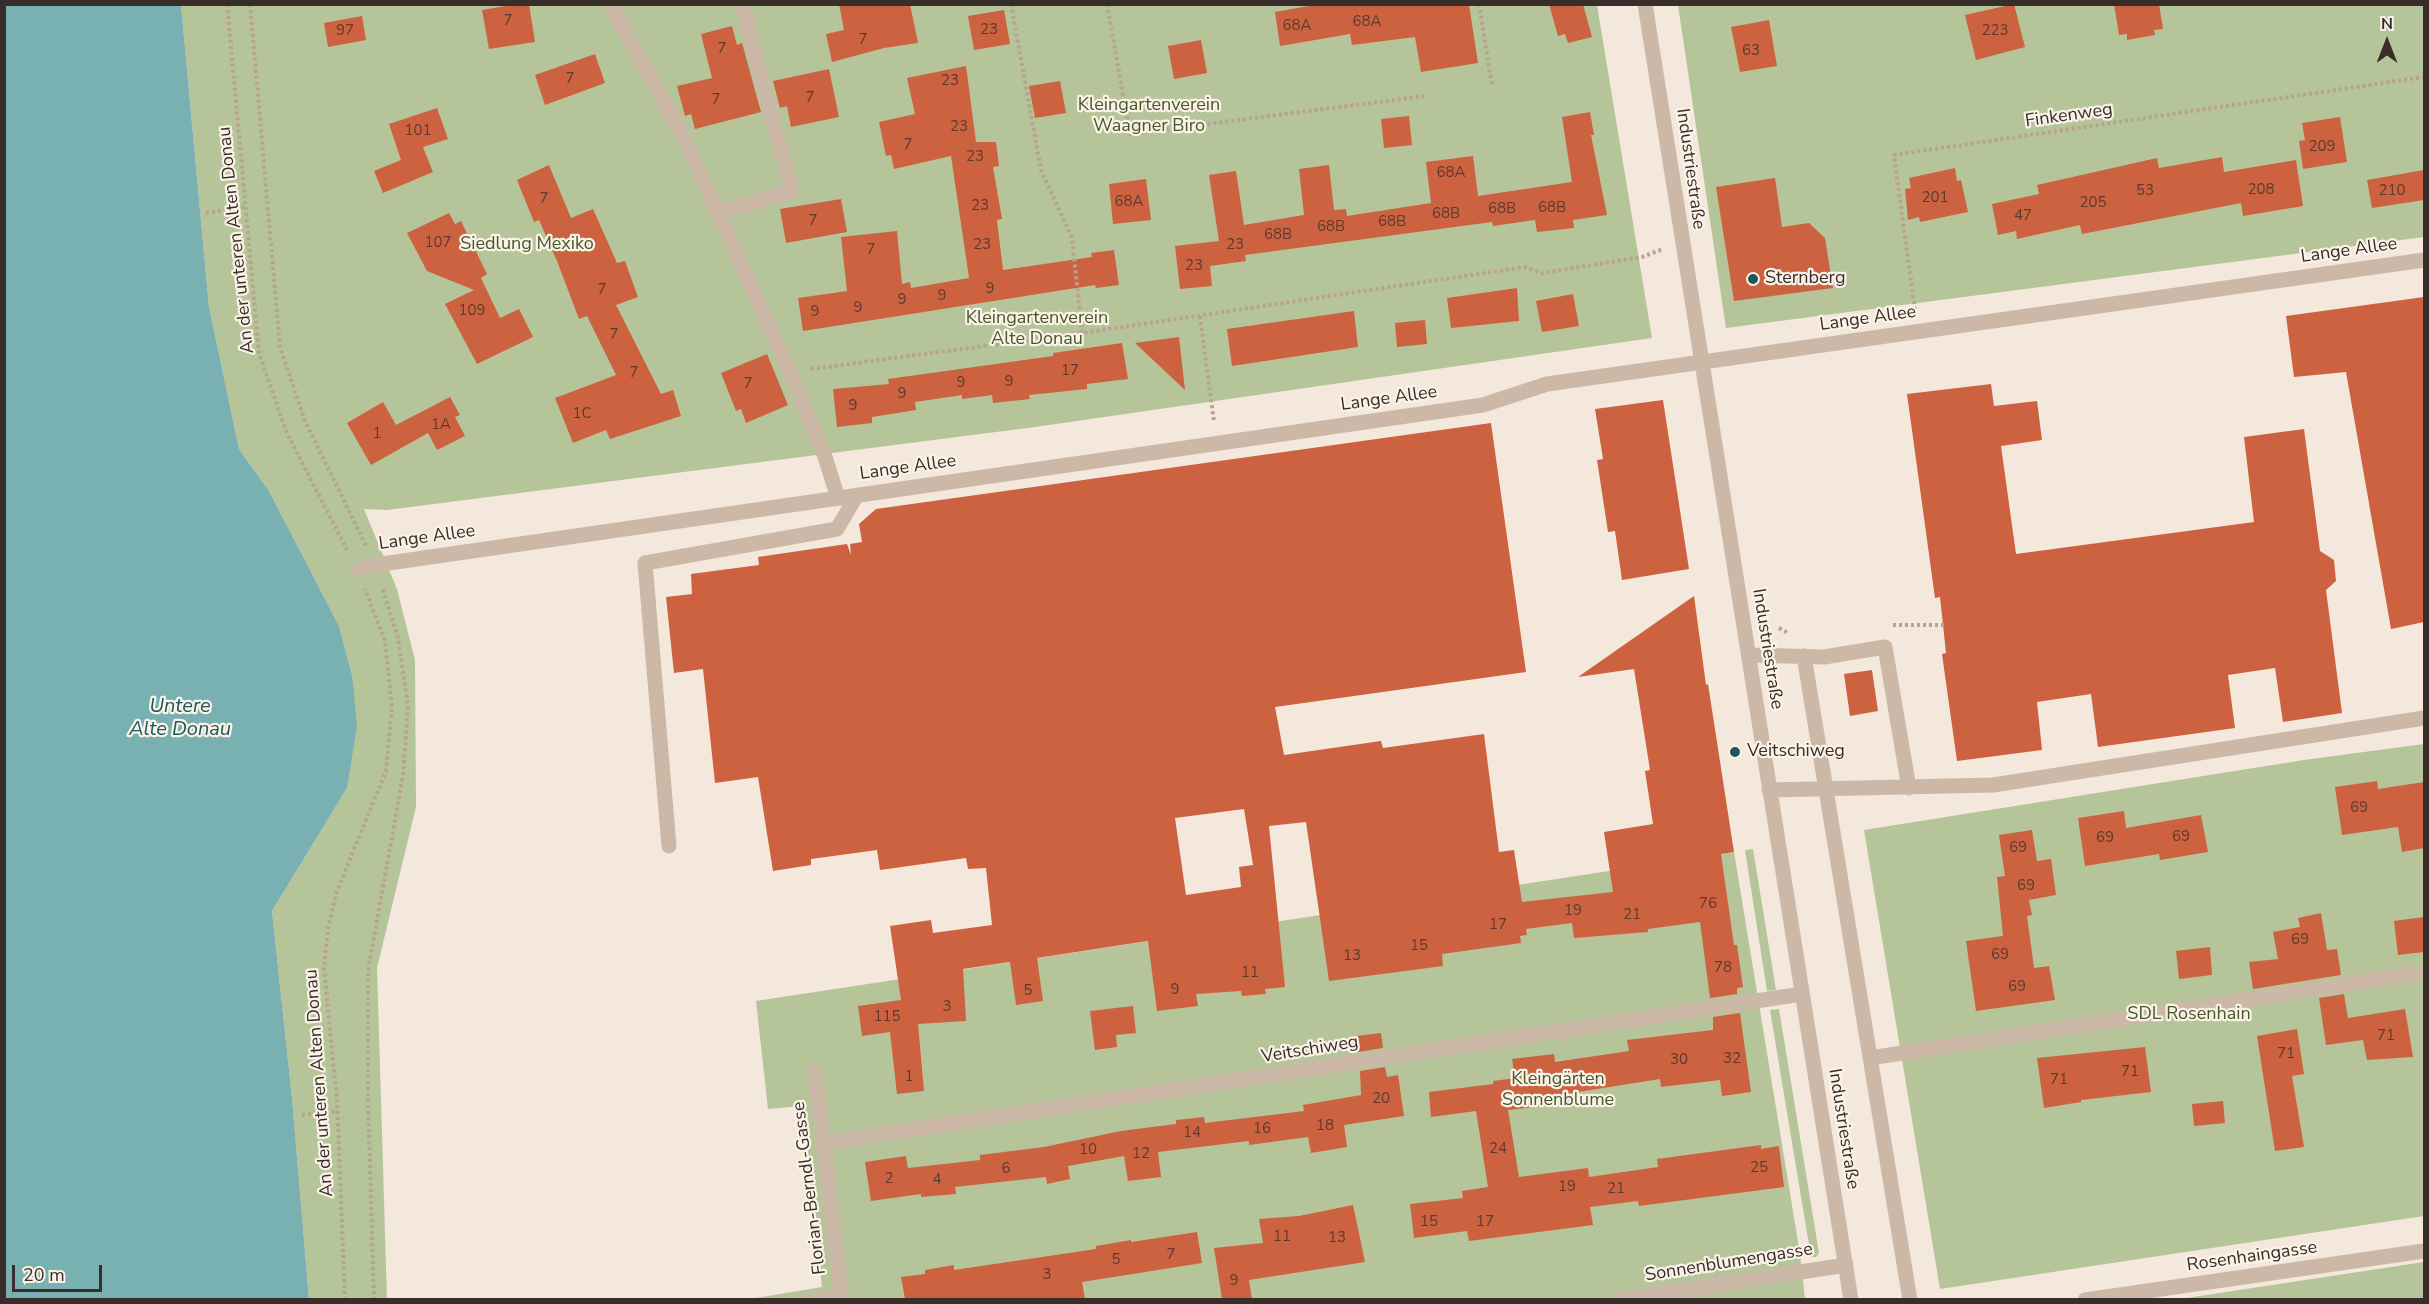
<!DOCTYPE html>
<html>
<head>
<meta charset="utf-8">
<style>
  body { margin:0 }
  #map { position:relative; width:2429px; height:1304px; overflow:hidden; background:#f3e8db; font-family:"Nunito Sans",sans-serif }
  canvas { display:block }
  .frame { position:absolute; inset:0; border:6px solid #382d28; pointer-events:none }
  .north { position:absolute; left:2357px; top:12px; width:60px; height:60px; -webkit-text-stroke:4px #fbf2e8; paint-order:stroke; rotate:0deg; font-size:16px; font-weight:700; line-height:24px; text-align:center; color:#382d28 }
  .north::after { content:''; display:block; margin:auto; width:21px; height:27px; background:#382d28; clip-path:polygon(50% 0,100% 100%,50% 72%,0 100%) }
  .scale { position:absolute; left:12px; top:1265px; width:90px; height:27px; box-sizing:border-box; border:3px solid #382d28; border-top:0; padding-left:8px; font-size:18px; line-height:21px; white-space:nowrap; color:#382d28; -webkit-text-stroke:4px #fbf2e8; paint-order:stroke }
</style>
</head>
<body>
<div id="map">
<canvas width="2429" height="1304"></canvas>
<div class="frame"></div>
<div class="north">N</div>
<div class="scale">20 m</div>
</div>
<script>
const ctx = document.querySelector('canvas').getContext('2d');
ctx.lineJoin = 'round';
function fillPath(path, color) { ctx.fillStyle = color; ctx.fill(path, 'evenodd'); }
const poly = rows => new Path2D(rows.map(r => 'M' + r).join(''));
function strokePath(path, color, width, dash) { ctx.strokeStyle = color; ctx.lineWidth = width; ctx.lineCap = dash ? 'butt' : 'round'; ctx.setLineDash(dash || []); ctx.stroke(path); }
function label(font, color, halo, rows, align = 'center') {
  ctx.font = font + ' "Nunito Sans",sans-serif'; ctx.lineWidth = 4.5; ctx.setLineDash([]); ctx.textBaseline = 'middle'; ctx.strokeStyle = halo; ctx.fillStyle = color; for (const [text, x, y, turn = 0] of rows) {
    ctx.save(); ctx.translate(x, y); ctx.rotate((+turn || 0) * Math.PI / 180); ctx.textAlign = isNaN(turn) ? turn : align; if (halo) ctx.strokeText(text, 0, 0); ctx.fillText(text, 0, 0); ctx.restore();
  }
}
fillPath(poly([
  [181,5,1597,5,1652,338,1035,427,387,510,364,509,397,589,415,660,416,807,377,968,387,1299,309,1299,292,1098,272,911,347,788,352,675,339,626,269,491,239,449,209,307],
  [1678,5,2424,5,2424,237,1726,328],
  [2424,744,2424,1216,1940,1289,1864,830,2304,760],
  [1753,849,1776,990,1767,991,1745,850],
  [1734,852,1800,1254,1805,1299,744,1300,822,1287,800,1106,768,1109,756,1001],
  [1779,1009,1819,1253,1816,1257,1811,1257,1770,1010],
  [2424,1262,2424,1299,2180,1299]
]), '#b6c49a');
fillPath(poly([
  [5,4,181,5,209,307,239,449,269,491,339,626,352,675,357,726,347,788,272,911,292,1098,309,1299,5,1299]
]), '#79b0b2');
fillPath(poly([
  [517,4,529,4,535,42,489,49,482,10],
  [839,4,910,4,918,43,884,48,832,62,826,34,844,30],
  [1320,4,1469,4,1478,63,1421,72,1415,37,1352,45,1350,34,1280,46,1275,12],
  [1549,4,1583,4,1592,37,1568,43,1565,34,1558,36],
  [2014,4,2025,47,1976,60,1965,15],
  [2114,4,2159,4,2163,29,2154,30,2155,35,2127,40,2127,34,2119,35],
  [1004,10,1010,44,974,50,968,16],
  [362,16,366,40,328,47,324,23],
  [1769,20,1777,66,1740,72,1731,27],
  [732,26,737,45,742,43,761,112,695,129,691,114,685,116,677,86,712,78,701,34],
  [1201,40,1207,73,1174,79,1168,46],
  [595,54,605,83,545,105,535,75],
  [966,66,976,142,996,142,999,166,993,167,1002,219,997,220,1003,270,1092,257,1091,253,1114,250,1119,285,1096,288,1095,285,803,331,798,298,847,291,841,237,897,231,902,284,910,282,911,288,969,278,951,156,894,169,891,155,886,156,879,122,915,114,907,78],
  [829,69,839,117,791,127,787,106,780,108,773,81],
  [1060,81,1066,113,1035,118,1029,86],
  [437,108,448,139,423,147,433,172,383,193,374,171,401,160,389,124],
  [1590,112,1594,135,1591,135,1607,215,1573,220,1574,228,1537,232,1535,220,1493,226,1492,222,1245,255,1246,261,1210,266,1212,286,1180,289,1175,246,1219,241,1209,175,1236,171,1244,225,1304,215,1299,169,1329,165,1334,210,1346,209,1347,216,1431,203,1426,162,1473,156,1478,196,1572,182,1562,117],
  [1409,116,1412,145,1384,148,1381,119],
  [2340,117,2347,162,2303,169,2299,141,2305,140,2302,123],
  [2222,157,2224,172,2296,160,2303,206,2243,216,2241,203,2082,234,2080,225,2017,239,2016,231,1998,235,1992,204,2039,194,2037,185,2157,158,2159,168],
  [549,165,571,218,593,209,617,263,625,261,638,297,616,305,661,394,673,390,681,416,610,439,606,430,573,443,555,398,616,375,587,316,579,319,557,261,539,220,534,222,517,180],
  [1955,168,1957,181,1961,180,1968,212,1920,222,1919,217,1908,220,1905,189,1911,188,1909,178],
  [2424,170,2424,200,2372,208,2367,180],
  [1775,178,1782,227,1809,223,1825,238,1833,288,1734,301,1716,187],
  [1146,179,1151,220,1113,224,1109,184],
  [841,199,847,232,786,243,780,209],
  [449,213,455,224,461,221,487,274,481,278,500,318,519,309,533,337,477,364,445,304,474,290,427,271,407,233],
  [1517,288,1519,321,1451,328,1447,298],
  [1573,294,1579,326,1542,332,1536,301],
  [2424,297,2424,622,2391,629,2346,372,2294,377,2286,316],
  [1354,311,1358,347,1232,366,1227,329],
  [1425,320,1427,344,1397,347,1395,323],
  [1179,337,1185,390,1135,343],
  [1122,343,1128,379,1087,384,1087,389,1029,395,1030,399,993,403,992,395,962,399,962,395,915,402,916,410,872,417,872,423,837,427,833,389,889,384,888,379,1053,356,1053,353],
  [767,354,788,405,746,423,741,409,736,411,721,373],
  [1991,384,1994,406,2037,401,2042,440,2001,446,2016,554,2254,522,2244,437,2304,429,2320,551,2334,560,2336,581,2326,590,2342,713,2283,722,2275,668,2228,675,2235,728,2098,747,2091,694,2037,702,2042,750,1957,761,1942,654,1946,653,1940,597,1935,598,1907,394],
  [450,397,460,415,455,417,465,436,437,450,428,433,371,465,347,423,383,402,396,425],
  [1663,400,1689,569,1622,580,1615,531,1608,532,1597,460,1603,459,1595,409],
  [1491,423,1526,672,1275,707,1284,755,1381,741,1383,748,1484,734,1499,852,1514,850,1522,902,1613,892,1604,832,1653,824,1645,771,1650,770,1634,669,1578,677,1694,596,1706,685,1708,684,1734,852,1721,854,1734,945,1737,945,1743,987,1737,988,1737,994,1710,998,1700,922,1648,929,1648,932,1574,938,1572,923,1526,929,1527,935,1520,936,1521,943,1442,954,1443,966,1329,981,1306,822,1269,826,1285,987,1265,989,1266,994,1242,996,1241,991,1196,994,1198,1006,1157,1011,1148,941,1037,958,1043,1001,1016,1005,1010,962,963,969,966,1021,918,1024,924,1091,897,1094,890,1032,862,1036,858,1006,901,1000,890,926,931,920,933,933,992,925,986,868,968,869,966,858,880,870,877,850,811,859,811,865,773,871,758,777,715,783,703,669,674,673,666,597,692,594,691,574,759,565,758,557,847,544,851,555,850,544,862,542,859,524,876,509],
  [1244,809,1253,865,1239,867,1241,887,1186,895,1175,818],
  [1872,670,1878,711,1850,716,1844,674],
  [2377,781,2378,789,2424,782,2424,848,2402,852,2398,827,2342,835,2335,787],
  [2124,811,2126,828,2201,815,2208,852,2160,860,2159,854,2085,866,2078,818],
  [2032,830,2037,861,2051,859,2056,895,2029,900,2032,915,2027,916,2034,968,2049,966,2055,1000,1976,1011,1966,941,2003,936,1997,877,2005,876,1999,835],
  [2321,913,2327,950,2337,949,2341,975,2253,989,2249,962,2278,959,2273,932,2300,927,2298,918],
  [2424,917,2424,952,2398,955,2394,921],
  [2210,947,2212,975,2179,979,2176,951],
  [2344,994,2348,1018,2405,1009,2413,1057,2367,1060,2363,1040,2326,1045,2319,998],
  [1133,1006,1136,1033,1116,1035,1117,1047,1095,1050,1090,1011],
  [1740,1013,1751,1092,1722,1096,1720,1080,1661,1087,1660,1079,1559,1095,1560,1104,1508,1110,1519,1177,1588,1168,1589,1177,1658,1167,1657,1159,1761,1145,1761,1149,1779,1146,1784,1187,1639,1206,1638,1201,1590,1207,1593,1225,1469,1241,1467,1231,1414,1238,1410,1204,1463,1198,1462,1191,1488,1187,1476,1111,1431,1117,1429,1092,1493,1084,1493,1081,1515,1078,1512,1059,1554,1054,1555,1062,1629,1051,1627,1040,1713,1030,1713,1017],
  [2297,1029,2304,1074,2292,1076,2304,1147,2275,1151,2257,1036],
  [1381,1033,1383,1048,1358,1052,1356,1036],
  [2145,1047,2151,1092,2081,1100,2081,1102,2044,1108,2037,1058],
  [1385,1067,1387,1077,1398,1075,1404,1116,1344,1125,1347,1147,1311,1153,1308,1137,1249,1145,1249,1141,1158,1152,1161,1177,1128,1181,1124,1156,1068,1166,1070,1179,1047,1184,1046,1177,955,1187,956,1194,921,1197,921,1194,871,1201,865,1162,906,1156,908,1168,980,1160,980,1155,1044,1147,1121,1131,1176,1124,1176,1120,1204,1117,1205,1123,1304,1111,1303,1105,1361,1095,1360,1071],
  [2223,1101,2225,1123,2194,1126,2192,1104],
  [1353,1205,1365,1262,1249,1280,1252,1299,1222,1299,1214,1248,1263,1243,1259,1219,1299,1216],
  [1197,1232,1202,1263,1082,1282,1085,1299,905,1299,901,1277,925,1274,925,1270,954,1265,954,1270,1096,1249,1096,1246,1131,1240,1131,1242]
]), '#cd6240');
strokePath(poly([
  [227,4,259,353,286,431,347,550],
  [250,4,280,348,305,421,366,546],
  [1011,4,1041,170,1072,238,1082,333],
  [1107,4,1130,134,1425,96],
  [1479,4,1492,85],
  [206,213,246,207],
  [1915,310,1894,155,2424,77],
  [1200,316,1214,422],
  [811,369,1082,333,1525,267,1542,273,1642,257,1663,249],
  [1893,625,1946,625],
  [1779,628,1788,633],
  [302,1115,337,1111],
  [345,1300,337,1101,324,968,328,928,337,891,386,771,392,706,385,641,365,589],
  [374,1300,368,1099,368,971,403,775,408,706,398,638,382,587]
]), '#b8a291', 4, [3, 3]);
strokePath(poly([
  [610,4,684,138,718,213],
  [742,4,792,191,718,213,790,372,825,457,838,498],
  [1645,4,1851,1300],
  [358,570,375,565,1483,405,1547,384,2424,260],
  [1749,655,1824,657,1885,647,1909,788],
  [1804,656,1910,1300],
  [1769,790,1993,785,2424,718],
  [669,846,645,563,837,529,857,495],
  [1870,1058,2424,972],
  [815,1071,842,1300],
  [824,1143,1802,994],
  [814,1300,842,1295],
  [1618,1300,1846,1265],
  [2085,1300,2424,1251]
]), '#ccb8a7', 15);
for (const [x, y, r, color] of [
  [1753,279,6,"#1b585c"],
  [1735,752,6,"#1b585c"]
]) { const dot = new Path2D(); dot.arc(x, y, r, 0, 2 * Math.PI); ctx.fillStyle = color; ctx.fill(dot); strokePath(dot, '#fbf2e8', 2); }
label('15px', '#5d3a2e', null, [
  ["7",508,21],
  ["68A",1367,22],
  ["68A",1297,26],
  ["23",989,30],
  ["97",345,31],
  ["223",1995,31],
  ["7",863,40],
  ["7",722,49],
  ["63",1751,51],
  ["7",570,79],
  ["23",950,81],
  ["7",810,98],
  ["7",716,100],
  ["23",959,127],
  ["101",418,131],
  ["7",908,145],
  ["209",2322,147],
  ["23",975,157],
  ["68A",1451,173],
  ["208",2261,190],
  ["53",2145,191],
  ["210",2392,191],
  ["201",1935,198],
  ["7",544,199],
  ["68A",1129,202],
  ["205",2093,203],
  ["23",980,206],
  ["68B",1552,208],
  ["68B",1502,209],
  ["68B",1446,214],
  ["47",2023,216],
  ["7",813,221],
  ["68B",1392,222],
  ["68B",1331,227],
  ["68B",1278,235],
  ["107",438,243],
  ["23",982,245],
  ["23",1235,245],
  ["7",871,250],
  ["23",1194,266],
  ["9",990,289],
  ["7",602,290],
  ["9",942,296],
  ["9",902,300],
  ["9",858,308],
  ["109",472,311],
  ["9",815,312],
  ["7",614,335],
  ["17",1070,371],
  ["7",634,373],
  ["9",1009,382],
  ["9",961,383],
  ["7",748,384],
  ["9",902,394],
  ["9",853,406],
  ["1C",582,414],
  ["1A",441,425],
  ["1",377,434],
  ["69",2359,808],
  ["69",2181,837],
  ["69",2105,838],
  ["69",2018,848],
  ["69",2026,886],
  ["76",1708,904],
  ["19",1573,911],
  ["21",1632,915],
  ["17",1498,925],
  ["69",2300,940],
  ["15",1419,946],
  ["69",2000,955],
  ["13",1352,956],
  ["78",1723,968],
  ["11",1250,973],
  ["69",2017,987],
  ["9",1175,990],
  ["5",1028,991],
  ["3",947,1007],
  ["115",887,1017],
  ["71",2386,1036],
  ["71",2286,1054],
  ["32",1732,1059],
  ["30",1679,1060],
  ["71",2130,1072],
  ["1",909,1077],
  ["71",2059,1080],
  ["20",1381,1099],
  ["18",1325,1126],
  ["16",1262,1129],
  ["14",1192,1133],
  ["24",1498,1149],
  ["10",1088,1150],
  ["12",1141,1154],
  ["25",1759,1168],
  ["6",1006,1169],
  ["2",889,1179],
  ["4",937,1180],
  ["19",1567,1187],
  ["21",1616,1189],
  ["15",1429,1222],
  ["17",1485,1222],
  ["11",1282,1237],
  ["13",1337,1238],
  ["7",1171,1255],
  ["5",1116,1260],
  ["3",1047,1275],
  ["9",1234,1281]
]);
label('18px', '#47582a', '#fbf2e8', [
  ["Kleingartenverein",1149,106],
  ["Waagner Biro",1149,127],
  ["Siedlung Mexiko",527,245],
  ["Kleingartenverein",1037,319],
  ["Alte Donau",1037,340],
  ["SDL Rosenhain",2189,1015],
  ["Kleingärten",1558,1080],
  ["Sonnenblume",1558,1101]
]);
label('18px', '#382d28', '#fbf2e8', [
  ["Finkenweg",2069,116,-8],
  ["Industriestraße",1690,169,82],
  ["An der unteren Alten Donau",237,240,-96],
  ["Lange Allee",2349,251,-8],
  ["Lange Allee",1868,319,-8],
  ["Lange Allee",1389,399,-8],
  ["Lange Allee",908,468,-8],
  ["Lange Allee",427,538,-8],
  ["Industriestraße",1767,649,81],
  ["Veitschiweg",1310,1050,-9],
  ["An der unteren Alten Donau",320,1083,-94],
  ["Industriestraße",1843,1129,81],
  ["Florian-Berndl-Gasse",810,1188,-97],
  ["Rosenhaingasse",2252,1257,-8],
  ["Sonnenblumengasse",1729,1263,-9]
]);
label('18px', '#382d28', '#fbf2e8', [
  ["Sternberg",1765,279],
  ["Veitschiweg",1747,752]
], 'left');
label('italic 20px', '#1b585c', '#fbf2e8', [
  ["Untere",180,707],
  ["Alte Donau",180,730]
]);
</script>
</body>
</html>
